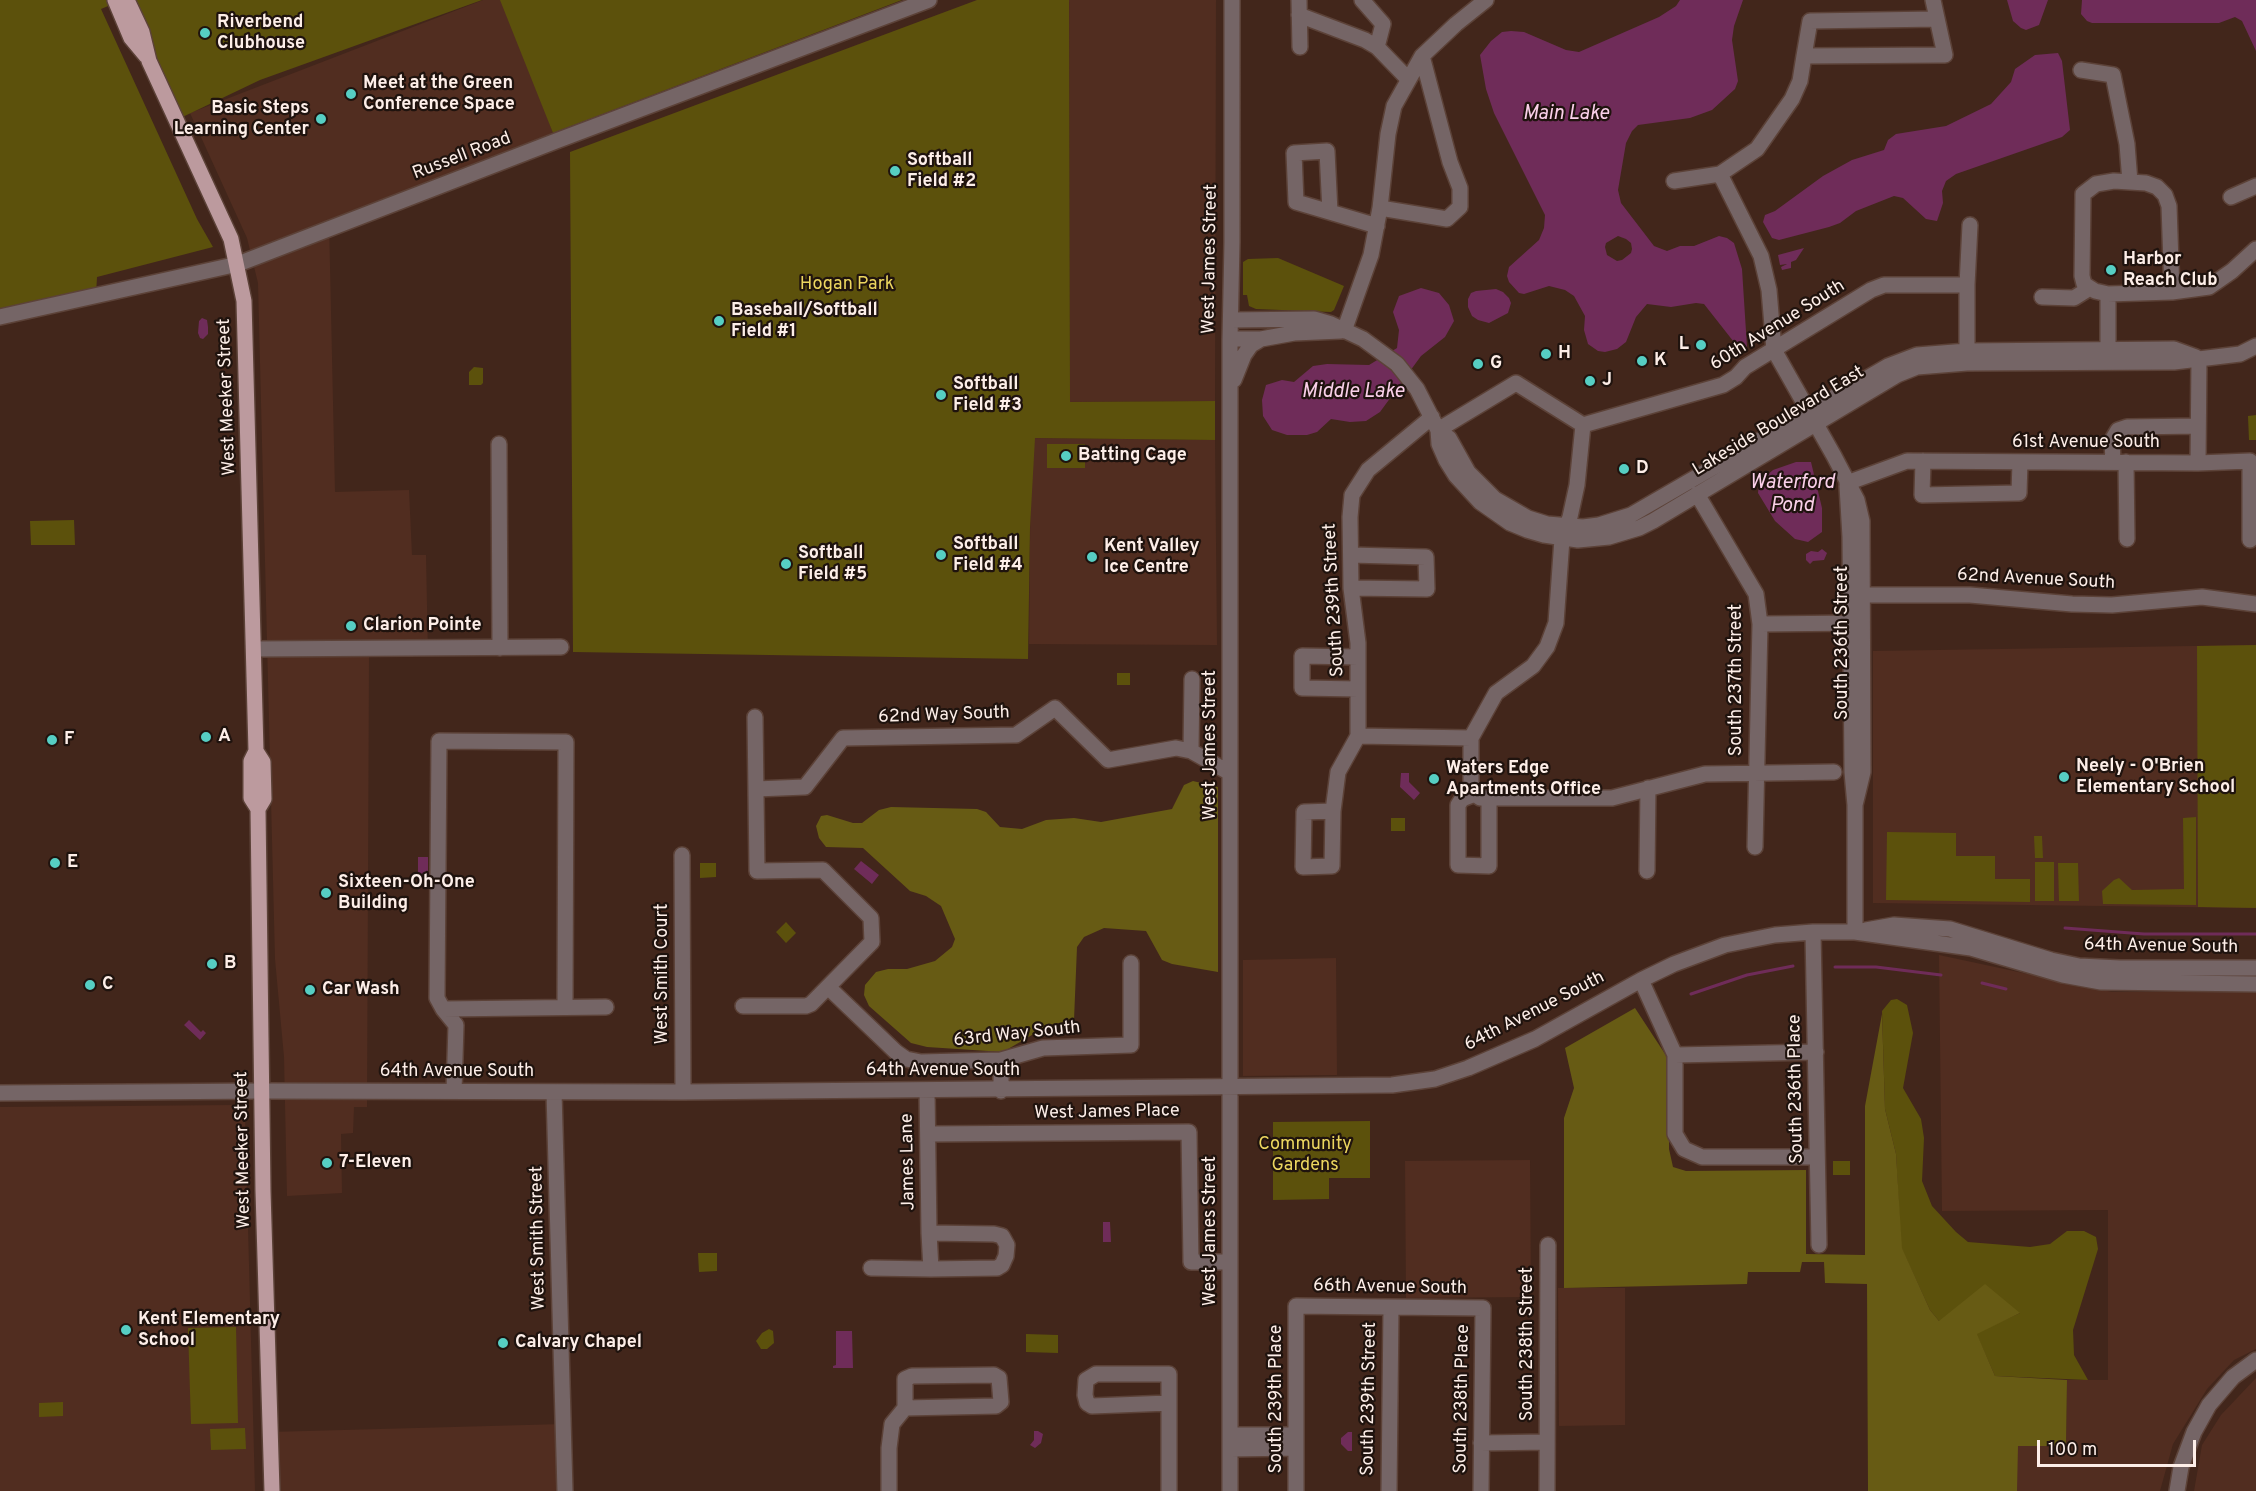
<!DOCTYPE html>
<html>
<head>
<meta charset="utf-8">
<style>
  body { margin:0 }
  #map { position:relative; width:2256px; height:1491px; overflow:hidden; background:#42261b; font-family:Overpass,sans-serif }
  canvas { display:block }
  .scale { position:absolute; left:2037px; top:1440px; width:159px; height:27px; box-sizing:border-box; border:3px solid #fdeee8; border-top:0; padding-left:8px; font-size:18px; line-height:21px; white-space:nowrap; color:#fdeee8; -webkit-text-stroke:4px #1f130e; paint-order:stroke }
</style>
</head>
<body>
<div id="map">
<canvas width="2256" height="1491"></canvas>
<div class="scale">100 m</div>
</div>
<script>
const ctx = document.querySelector('canvas').getContext('2d');
ctx.lineJoin = 'round';
function fillPath(path, color) { ctx.fillStyle = color; ctx.fill(path, 'evenodd'); }
const poly = rows => new Path2D(rows.map(r => 'M' + r).join(''));
function strokePath(path, color, width, dash) { ctx.strokeStyle = color; ctx.lineWidth = width; ctx.lineCap = dash ? 'butt' : 'round'; ctx.setLineDash(dash || []); ctx.stroke(path); }
function label(font, color, halo, rows, align = 'center') {
  ctx.font = font + ' Overpass,sans-serif'; ctx.lineWidth = 4.5; ctx.setLineDash([]); ctx.textBaseline = 'middle'; ctx.strokeStyle = halo; ctx.fillStyle = color; for (const [text, x, y, turn = 0] of rows) {
    ctx.save(); ctx.translate(x, y); ctx.rotate((+turn || 0) * Math.PI / 180); ctx.textAlign = isNaN(turn) ? turn : align; if (halo) ctx.strokeText(text, 0, 0); ctx.fillText(text, 0, 0); ctx.restore();
  }
}
fillPath(poly([
  [483,0,506,0,553,133,329,221,335,492,409,490,412,555,426,555,428,656,369,657,367,1107,354,1107,353,1133,341,1134,342,1193,287,1196,284,1057,275,959,258,283,247,238,190,113],
  [1069,0,1216,0,1215,401,1070,402],
  [1031,438,1215,440,1217,645,1029,644],
  [2256,645,2256,908,1873,903,1873,651],
  [1939,955,2112,992,2256,992,2256,1349,2234,1360,2207,1389,2173,1444,2160,1491,2017,1491,2017,1445,2066,1446,2067,1380,2108,1380,2108,1210,1942,1211],
  [1336,958,1337,1075,1243,1076,1243,960],
  [236,1105,241,1107,245,1114,255,1491,0,1491,0,1107],
  [1530,1160,1531,1297,1406,1298,1405,1161],
  [1558,1288,1625,1288,1625,1425,1559,1426],
  [2256,1378,2256,1491,2194,1491,2202,1445,2221,1415],
  [563,1424,565,1491,272,1491,270,1432]
]), '#512d20');
fillPath(poly([
  [0,0,482,0,260,80,170,123,113,4,101,9,197,219,213,247,97,277,96,295,0,317],
  [500,0,902,0,553,133],
  [977,0,1069,0,1070,402,1215,401,1215,440,1035,438,1030,528,1028,659,573,652,570,152],
  [1278,258,1344,286,1334,310,1331,312,1256,309,1249,306,1247,295,1243,295,1243,262,1248,259],
  [474,367,483,368,483,383,481,385,469,385,469,372],
  [2256,415,2256,440,2249,440,2248,416],
  [1047,444,1085,444,1085,468,1047,468],
  [74,520,75,545,31,545,30,521],
  [2256,645,2256,908,2198,907,2197,646],
  [1117,673,1130,673,1130,685,1117,685],
  [2196,817,2196,905,2103,904,2102,891,2114,880,2119,878,2132,890,2184,889,2183,818],
  [1391,818,1405,818,1405,831,1391,831],
  [1887,832,1956,833,1956,856,1995,856,1995,879,2030,879,2030,902,1886,900],
  [2034,836,2042,836,2043,858,2035,858],
  [2035,862,2054,862,2054,901,2035,901],
  [700,863,716,863,716,877,700,878],
  [2058,863,2078,863,2079,901,2059,901],
  [786,922,796,933,786,943,776,932],
  [1897,999,1907,1005,1913,1033,1903,1088,1921,1119,1924,1138,1922,1181,1932,1206,1956,1232,1968,1242,2030,1247,2050,1244,2067,1231,2084,1231,2096,1237,2098,1249,2073,1330,2074,1355,2088,1380,1995,1376,1976,1333,2020,1313,1939,1321,1930,1310,1901,1247,1896,1154,1885,1109,1882,1011,1891,1000],
  [1370,1121,1370,1178,1329,1178,1329,1199,1273,1200,1273,1122],
  [1833,1161,1850,1161,1850,1175,1833,1175],
  [698,1253,717,1253,717,1271,699,1272],
  [236,1327,238,1423,191,1424,188,1328],
  [769,1329,773,1331,774,1343,767,1349,761,1349,756,1341,762,1333],
  [1026,1334,1058,1335,1058,1353,1026,1352],
  [63,1402,63,1416,39,1417,39,1403],
  [245,1428,246,1449,211,1450,210,1429]
]), '#5c510c');
fillPath(poly([
  [1193,781,1218,787,1218,972,1172,964,1162,960,1146,931,1104,928,1084,937,1077,947,1074,1020,1049,1025,1003,1052,927,1047,911,1043,869,1006,864,995,865,985,876,972,888,969,907,969,935,961,952,947,955,939,941,906,926,896,910,891,863,848,826,847,819,838,816,826,821,816,827,815,853,823,862,823,879,810,891,807,977,809,986,812,1000,827,1022,829,1046,820,1074,818,1101,822,1172,809,1184,785],
  [1635,1008,1669,1060,1669,1149,1673,1167,1686,1171,1806,1170,1806,1254,1865,1255,1865,1106,1882,1014,1885,1109,1896,1154,1902,1248,1930,1310,1939,1321,1985,1284,2020,1313,1977,1334,1995,1376,2067,1380,2066,1446,2018,1446,2017,1491,1868,1491,1867,1284,1825,1283,1824,1262,1802,1262,1800,1272,1748,1272,1747,1284,1564,1288,1564,1118,1574,1088,1565,1048]
]), '#675b14');
fillPath(poly([
  [1680,0,1743,0,1734,26,1732,40,1738,81,1735,89,1712,110,1690,118,1638,125,1632,131,1626,143,1618,190,1621,203,1654,246,1667,251,1680,246,1694,246,1719,236,1727,238,1734,243,1742,269,1747,347,1745,349,1737,346,1704,304,1696,303,1671,307,1647,304,1636,317,1626,342,1617,349,1605,352,1598,351,1588,344,1584,330,1585,316,1574,296,1565,290,1549,286,1524,294,1519,293,1509,282,1507,276,1509,267,1539,240,1544,228,1545,215,1494,113,1486,89,1480,55,1491,41,1502,32,1511,31,1524,32,1566,50,1579,52,1659,17,1676,6],
  [1618,236,1626,239,1631,243,1632,249,1631,253,1622,260,1617,261,1607,255,1605,247,1606,243],
  [2007,0,2048,0,2039,25,2026,30,2021,28,2013,21],
  [2082,0,2256,0,2256,51,2242,21,2235,17,2219,23,2092,23,2087,21,2081,14],
  [2058,53,2062,61,2070,130,2062,137,1956,174,1946,181,1942,191,1943,203,1937,221,1926,219,1903,198,1894,196,1856,211,1840,223,1829,227,1779,240,1772,238,1763,222,1765,215,1775,211,1823,176,1852,160,1884,150,1888,140,1896,134,1946,126,1991,104,2011,82,2015,69,2035,55],
  [1804,248,1796,260,1791,262,1791,268,1782,270,1781,267,1787,264,1780,265,1778,255],
  [1421,288,1439,293,1449,305,1454,321,1445,337,1421,356,1380,412,1366,421,1350,422,1331,419,1317,432,1307,435,1287,435,1272,430,1263,416,1262,400,1266,385,1282,380,1294,382,1313,366,1327,364,1369,365,1397,348,1399,330,1393,312,1399,296],
  [1496,289,1503,292,1509,298,1511,303,1508,313,1489,323,1478,320,1472,316,1468,307,1468,299,1471,293,1476,291],
  [202,318,207,320,208,327,208,334,203,339,200,338,198,333,199,321],
  [1796,462,1811,462,1822,508,1822,532,1808,542,1795,539,1775,521,1758,493,1759,482,1773,470],
  [1822,549,1827,553,1824,560,1813,561,1810,564,1806,560,1806,554,1811,551,1818,552],
  [1401,773,1409,773,1409,782,1420,793,1414,800,1400,787],
  [418,857,428,857,428,876,418,876],
  [861,861,879,875,872,884,854,869],
  [189,1020,201,1032,203,1030,206,1033,200,1040,184,1025],
  [1103,1222,1110,1222,1111,1242,1103,1242],
  [836,1331,852,1331,853,1368,833,1368,833,1366,836,1365],
  [1034,1431,1038,1431,1043,1434,1041,1443,1035,1448,1030,1445,1034,1440],
  [1348,1432,1352,1432,1352,1451,1348,1451,1341,1444,1341,1438]
]), '#6f2c59');
strokePath(poly([
  [2065,928,2144,934,2256,934],
  [1835,967,1876,967,1941,975],
  [1982,983,2006,989],
  [1691,994,1747,975,1793,966]
]), '#6f2c59', 3);
const minor = poly([
  [1299,0,1300,47],
  [1362,0,1383,24,1377,47],
  [1299,15,1365,40,1377,47,1408,79],
  [1804,56,1810,21,1937,19],
  [2081,70,2113,75,2127,144,2130,182,2114,181,2096,184,2083,194,2082,276,2084,284,2095,291,2108,294,2172,292,2209,287,2232,271,2256,249],
  [1720,174,1761,256,1769,290,1774,350,1834,456,1857,500,1862,521,1863,772,1855,805],
  [1674,181,1720,174,1757,149,1792,99,1800,81,1804,56,1945,55,1933,0],
  [2130,182,2146,183,2157,187,2165,195,2169,206,2172,292],
  [2231,197,2256,186],
  [1380,208,1447,219,1460,207,1460,188,1450,162,1422,56],
  [1330,212,1327,151,1294,153,1296,202,1377,226],
  [2042,297,2074,298,2090,288],
  [0,317,238,264,556,141,929,0],
  [1231,320,1314,319,1331,324,1363,339,1397,364,1417,389,1438,430,1439,444,1446,460,1456,476,1480,502,1510,523,1527,530,1544,535,1578,540,1609,537,1639,528,1653,521,1897,375,1917,367,1967,363,2174,362,2240,354,2256,346],
  [1344,331,1371,255,1380,208,1388,134,1394,106,1422,56,1456,24,1486,0],
  [1230,339,1261,339,1294,333,1341,331],
  [1967,351,1967,285,1970,225],
  [2108,360,2108,294],
  [1234,380,1244,355,1251,345,1261,339],
  [1438,430,1449,438,1468,472,1495,499,1528,518,1547,524,1583,527,1599,525,1631,515,1888,366,1917,355,1967,351,2174,349,2196,357],
  [1438,430,1516,383,1583,425,1723,385,1736,377,1745,367,1871,290,1884,285,1967,285],
  [499,444,500,648],
  [1923,461,1922,495,2019,493,2020,462],
  [2113,462,2112,440,2118,430,2127,427,2198,426],
  [2126,462,2127,539],
  [2198,463,2199,359],
  [1847,483,1907,461,2198,463,2250,461,2250,540],
  [1847,486,1850,537,1852,772,1855,805,1855,932],
  [1697,494,1756,594,1760,624,1755,847],
  [1351,555,1426,557,1427,589,1351,588],
  [1855,595,1970,595,2072,604,2112,605,2202,597,2256,604],
  [1760,624,1859,623],
  [254,649,561,647],
  [1358,657,1302,656,1302,688,1358,689],
  [1358,736,1471,738],
  [1191,751,1192,679],
  [756,789,805,787,843,738,1016,735,1055,708,1108,760,1176,748,1191,751,1230,773],
  [1475,794,1462,799,1458,805,1458,865,1489,866,1489,798,1480,798,1475,794,1471,787,1471,738,1496,693,1533,666,1547,647,1556,623,1562,539,1570,517,1577,485,1583,425],
  [1489,798,1612,798,1705,774,1834,772],
  [1333,811,1304,812,1303,867,1332,866,1333,811,1338,772,1358,736,1358,643,1351,588,1350,517,1352,495,1368,470,1432,417],
  [682,855,683,1092],
  [1647,871,1648,788],
  [1866,930,1894,925,1950,929,2051,960,2079,966,2120,968,2256,968],
  [1813,932,1819,1245],
  [1641,980,1675,1055,1675,1134,1684,1149,1702,1157,1817,1157],
  [828,987,896,1052,906,1059,921,1062,1001,1060,1043,1048,1131,1045,1131,963],
  [743,1006,806,1006,811,1004,872,942,871,918,823,870,757,871,755,717],
  [443,1009,606,1007],
  [1675,1055,1816,1052],
  [454,1091,456,1025,443,1009,437,998,439,741,566,742,565,1007],
  [927,1091,929,1233],
  [1001,1091,1001,1060],
  [554,1092,565,1491],
  [0,1093,262,1091,683,1092,1392,1085,1435,1079,1468,1068,1535,1039,1641,980,1674,964,1725,945,1775,935,1813,932,1855,932,1971,948,2063,975,2101,982,2256,984],
  [928,1134,1189,1132,1191,1262,1230,1262],
  [871,1268,931,1269,929,1233,994,1234,1002,1236,1007,1245,1006,1256,1002,1265,997,1268,931,1269],
  [1169,1403,1092,1406,1087,1403,1085,1395,1086,1380,1096,1374,1169,1374,1169,1491],
  [1231,1435,1296,1435],
  [1481,1443,1547,1442],
  [1231,1449,1296,1448],
  [889,1491,889,1448,892,1424,905,1408,905,1379,912,1376,994,1375,999,1378,1001,1402,996,1406,905,1408],
  [1230,1491,1230,339,1232,242,1232,0],
  [1296,1491,1296,1306,1483,1308,1481,1491],
  [1389,1491,1391,1308],
  [1547,1491,1548,1245],
  [2177,1491,2181,1467,2194,1432,2209,1405,2233,1377,2256,1360]
]);
const major = poly([
  [115,0,131,38,146,56],
  [127,0,142,32,149,61,231,239,244,301,256,751,251,761,251,798,258,809,263,1191,272,1491],
  [256,751,263,762,264,799,258,809]
]);
strokePath(minor, '#5c4238', 18);
strokePath(major, '#5c4238', 18);
strokePath(minor, '#756566', 15);
strokePath(major, '#bc9a9e', 15);
for (const [x, y, r, color] of [
  [205,33,6,"#56cec3"],
  [351,94,6,"#56cec3"],
  [321,119,6,"#56cec3"],
  [895,171,6,"#56cec3"],
  [2111,270,6,"#56cec3"],
  [719,321,6,"#56cec3"],
  [1701,345,6,"#56cec3"],
  [1546,354,6,"#56cec3"],
  [1642,361,6,"#56cec3"],
  [1478,364,6,"#56cec3"],
  [1590,381,6,"#56cec3"],
  [941,395,6,"#56cec3"],
  [1066,456,6,"#56cec3"],
  [1624,469,6,"#56cec3"],
  [941,555,6,"#56cec3"],
  [1092,557,6,"#56cec3"],
  [786,564,6,"#56cec3"],
  [351,626,6,"#56cec3"],
  [206,737,6,"#56cec3"],
  [52,740,6,"#56cec3"],
  [2064,777,6,"#56cec3"],
  [1434,779,6,"#56cec3"],
  [55,863,6,"#56cec3"],
  [326,893,6,"#56cec3"],
  [212,964,6,"#56cec3"],
  [90,985,6,"#56cec3"],
  [310,990,6,"#56cec3"],
  [327,1163,6,"#56cec3"],
  [126,1330,6,"#56cec3"],
  [503,1343,6,"#56cec3"]
]) { const dot = new Path2D(); dot.arc(x, y, r, 0, 2 * Math.PI); ctx.fillStyle = color; ctx.fill(dot); strokePath(dot, '#1f130e', 2); }
label('bold 18px', '#fdeee8', '#1f130e', [
  ["Riverbend",217,23],
  ["Clubhouse",217,44],
  ["Meet at the Green",363,84],
  ["Conference Space",363,105],
  ["Basic Steps",309,109,"right"],
  ["Learning Center",309,130,"right"],
  ["Softball",907,161],
  ["Field #2",907,182],
  ["Harbor",2123,260],
  ["Reach Club",2123,281],
  ["Baseball/Softball",731,311],
  ["Field #1",731,332],
  ["L",1689,345,"right"],
  ["H",1558,354],
  ["K",1654,361],
  ["G",1490,364],
  ["J",1602,381],
  ["Softball",953,385],
  ["Field #3",953,406],
  ["Batting Cage",1078,456],
  ["D",1636,469],
  ["Softball",953,545],
  ["Field #4",953,566],
  ["Kent Valley",1104,547],
  ["Ice Centre",1104,568],
  ["Softball",798,554],
  ["Field #5",798,575],
  ["Clarion Pointe",363,626],
  ["A",218,737],
  ["F",64,740],
  ["Neely - O'Brien",2076,767],
  ["Elementary School",2076,788],
  ["Waters Edge",1446,769],
  ["Apartments Office",1446,790],
  ["E",67,863],
  ["Sixteen-Oh-One",338,883],
  ["Building",338,904],
  ["B",224,964],
  ["C",102,985],
  ["Car Wash",322,990],
  ["7-Eleven",339,1163],
  ["Kent Elementary",138,1320],
  ["School",138,1341],
  ["Calvary Chapel",515,1343]
], 'left');
label('18px', '#fdeee8', '#1f130e', [
  ["Russell Road",462,157,-21],
  ["West James Street",1211,259,-89],
  ["60th Avenue South",1778,326,-32],
  ["West Meeker Street",228,397,-92],
  ["Lakeside Boulevard East",1779,422,-31],
  ["61st Avenue South",2086,443],
  ["62nd Avenue South",2036,580,3],
  ["South 239th Street",1335,600,-93],
  ["South 236th Street",1843,643,-90],
  ["South 237th Street",1737,680,-90],
  ["62nd Way South",944,716,-2],
  ["West James Street",1211,745,-90],
  ["64th Avenue South",2161,947,1],
  ["West Smith Court",663,974,-90],
  ["64th Avenue South",1535,1012,-27],
  ["63rd Way South",1017,1035,-6],
  ["64th Avenue South",943,1071],
  ["64th Avenue South",457,1072],
  ["South 236th Place",1797,1089,-91],
  ["West James Place",1107,1113,-1],
  ["West Meeker Street",244,1150,-91],
  ["James Lane",909,1162,-91],
  ["West James Street",1211,1231,-90],
  ["West Smith Street",539,1238,-91],
  ["66th Avenue South",1390,1288,1],
  ["South 238th Street",1528,1344,-90],
  ["South 239th Place",1277,1399,-90],
  ["South 239th Street",1370,1399,-89],
  ["South 238th Place",1463,1399,-89]
]);
label('18px', '#ecd65f', '#1f130e', [
  ["Hogan Park",847,285],
  ["Community",1305,1145],
  ["Gardens",1305,1166]
]);
label('italic 20px', '#fad0e9', '#1f130e', [
  ["Main Lake",1566,115],
  ["Middle Lake",1353,393],
  ["Waterford",1792,484],
  ["Pond",1792,507]
]);
</script>
</body>
</html>
